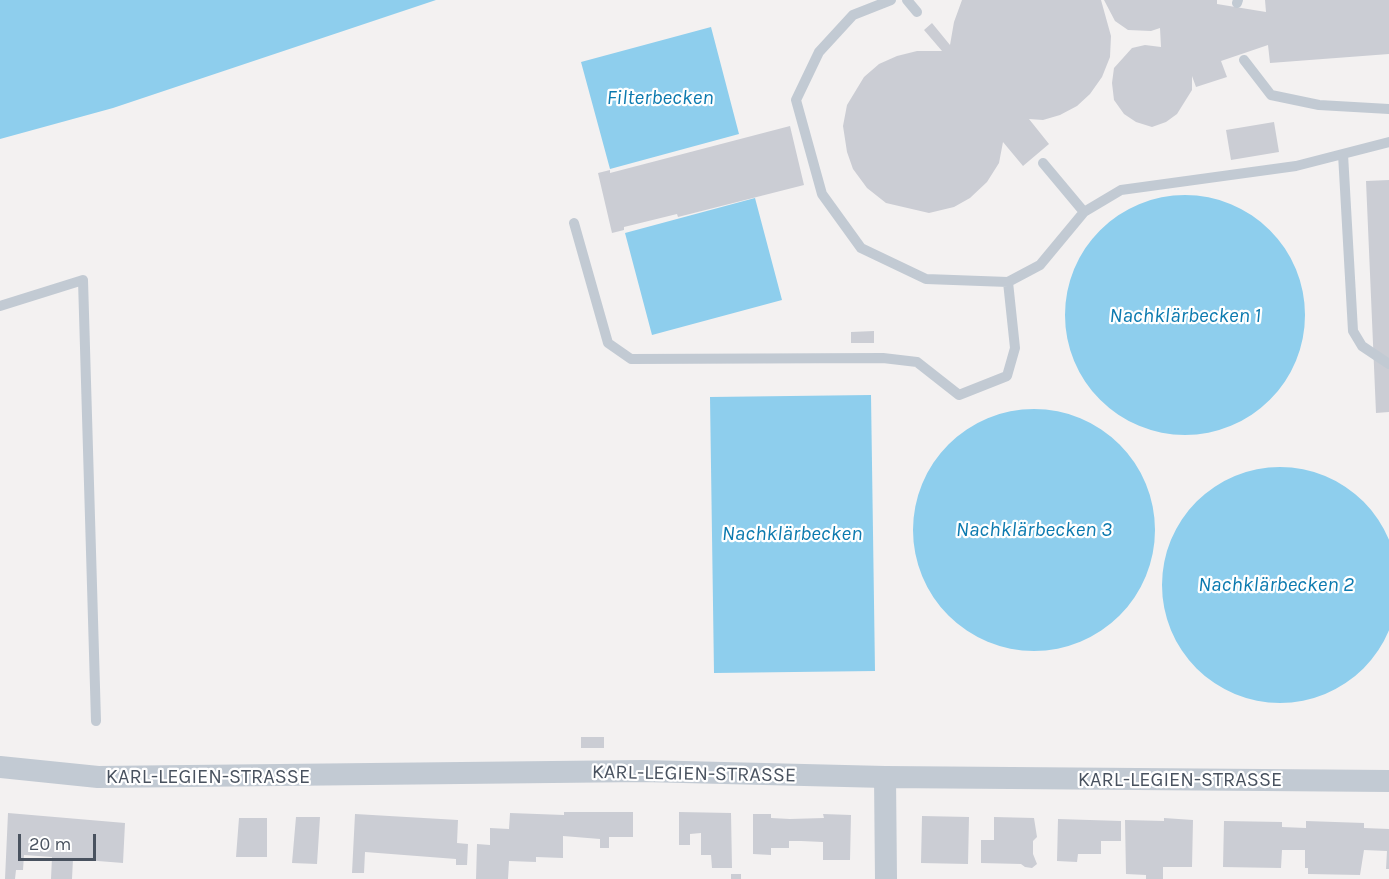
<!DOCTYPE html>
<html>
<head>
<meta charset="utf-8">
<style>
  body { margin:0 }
  #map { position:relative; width:1389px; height:879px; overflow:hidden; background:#f3f1f1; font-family:Karla,sans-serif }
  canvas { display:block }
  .scale { position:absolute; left:18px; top:834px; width:78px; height:27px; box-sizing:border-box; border:3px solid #49525f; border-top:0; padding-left:8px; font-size:18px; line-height:21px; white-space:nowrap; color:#49525f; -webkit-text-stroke:4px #fff; paint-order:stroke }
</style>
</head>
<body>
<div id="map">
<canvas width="1389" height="879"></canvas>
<div class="scale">20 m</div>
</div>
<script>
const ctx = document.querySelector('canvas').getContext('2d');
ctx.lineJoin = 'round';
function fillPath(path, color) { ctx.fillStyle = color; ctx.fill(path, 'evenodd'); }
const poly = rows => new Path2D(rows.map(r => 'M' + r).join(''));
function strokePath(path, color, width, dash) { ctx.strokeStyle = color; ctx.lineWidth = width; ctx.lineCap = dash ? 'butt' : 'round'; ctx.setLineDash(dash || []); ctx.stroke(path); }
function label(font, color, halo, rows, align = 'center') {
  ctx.font = font + ' Karla,sans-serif'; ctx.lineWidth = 4.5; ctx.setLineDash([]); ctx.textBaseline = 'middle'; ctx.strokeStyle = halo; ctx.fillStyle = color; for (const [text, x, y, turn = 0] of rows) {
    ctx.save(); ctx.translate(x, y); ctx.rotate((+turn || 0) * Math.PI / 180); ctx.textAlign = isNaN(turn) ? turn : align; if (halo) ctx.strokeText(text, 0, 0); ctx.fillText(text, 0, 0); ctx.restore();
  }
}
fillPath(poly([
  [0,0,436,0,113,108,0,139],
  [711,27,739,134,610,169,581,62],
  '1065 315a120 120 0 1 1 240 0a120 120 0 1 1-240 0Z',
  [755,198,782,300,652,335,625,233],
  [871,395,875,671,714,673,710,397],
  '913 530a121 121 0 1 1 242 0a121 121 0 1 1-242 0Z',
  '1162 585a118 118 0 1 1 236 0a118 118 0 1 1-236 0Z'
]), '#8eceed');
fillPath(poly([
  [962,0,1101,0,1111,36,1110,57,1102,77,1090,94,1077,106,1060,115,1043,120,1029,119,1049,144,1023,166,1003,142,999,163,987,182,970,198,954,207,929,213,886,203,867,188,853,169,847,152,843,126,847,105,864,77,879,64,897,56,917,51,942,51,924,30,932,23,950,45,954,22],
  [1104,0,1217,0,1217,4,1266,12,1265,0,1389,0,1389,54,1270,63,1268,45,1221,61,1227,77,1196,87,1192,76,1192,90,1177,114,1166,122,1152,127,1136,122,1124,114,1114,100,1112,83,1114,68,1132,48,1145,45,1161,47,1160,28,1151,31,1128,30,1115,21],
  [1274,122,1279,152,1231,160,1226,130],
  [790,126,804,185,678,217,677,214,624,227,624,230,612,233,598,173,610,170,610,173],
  [1389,180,1389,412,1376,413,1366,181],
  [874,331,874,343,851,343,851,332],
  [581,737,604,737,604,748,581,748],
  [564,812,633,812,633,837,609,837,609,848,600,848,600,839,563,836,563,858,536,857,536,862,509,861,508,879,476,879,477,844,490,845,490,828,509,829,510,813,564,815],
  [679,812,731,813,732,868,712,868,711,855,701,855,701,833,690,834,690,845,679,845],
  [8,813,125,823,123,863,73,859,72,879,51,879,52,857,24,855,23,870,16,870,15,879,5,879],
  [355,814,458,820,457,843,468,844,467,865,456,865,456,859,365,852,364,873,352,873],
  [753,814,771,814,771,818,790,819,824,818,823,814,851,815,850,860,823,860,823,842,801,841,789,841,789,848,771,848,771,855,753,854],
  [922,816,969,817,968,864,921,863],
  [296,817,320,817,317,864,292,863],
  [994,817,1034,818,1037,837,1033,841,1033,854,1037,864,1032,868,1025,867,1021,864,981,863,981,840,994,840],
  [239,818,267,818,267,857,236,857],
  [1164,818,1193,820,1192,867,1163,867,1163,879,1146,879,1146,875,1126,874,1125,820,1164,821],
  [1058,819,1121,821,1121,841,1101,841,1101,854,1078,854,1077,862,1057,861],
  [1224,821,1282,822,1282,827,1306,828,1306,821,1364,823,1364,828,1389,829,1389,869,1386,869,1387,851,1364,850,1360,875,1308,874,1308,868,1305,868,1305,850,1282,850,1281,868,1223,867],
  [731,874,741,874,741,879,731,879]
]), '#cbcdd4');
strokePath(poly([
  [891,0,853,15,819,52,796,100,822,194,861,248,926,279,1008,282,1040,265,1084,212,1121,190,1296,166,1389,142],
  [907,0,917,12],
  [1237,3,1238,0],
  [1244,60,1271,95,1319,105,1389,109],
  [1343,154,1353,331,1362,346,1389,364],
  [1043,163,1084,212],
  [574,223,608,343,631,359,883,358,917,362,959,395,1007,376,1015,348,1008,282],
  [0,306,83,280,96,721]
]), '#c2cad3', 10);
strokePath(poly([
  [0,767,98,777,643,771,885,777,1389,781],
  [885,777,886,879]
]), '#c2cad3', 22);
label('20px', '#49525f', '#fff', [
  ["KARL-LEGIEN-STRASSE",694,774,1],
  ["KARL-LEGIEN-STRASSE",208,777],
  ["KARL-LEGIEN-STRASSE",1180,780]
]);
label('italic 21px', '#0c7aaf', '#fff', [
  ["Filterbecken",660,98],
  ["Nachklärbecken 1",1185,316],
  ["Nachklärbecken 3",1034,530],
  ["Nachklärbecken",792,534],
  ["Nachklärbecken 2",1276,585]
]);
</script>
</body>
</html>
